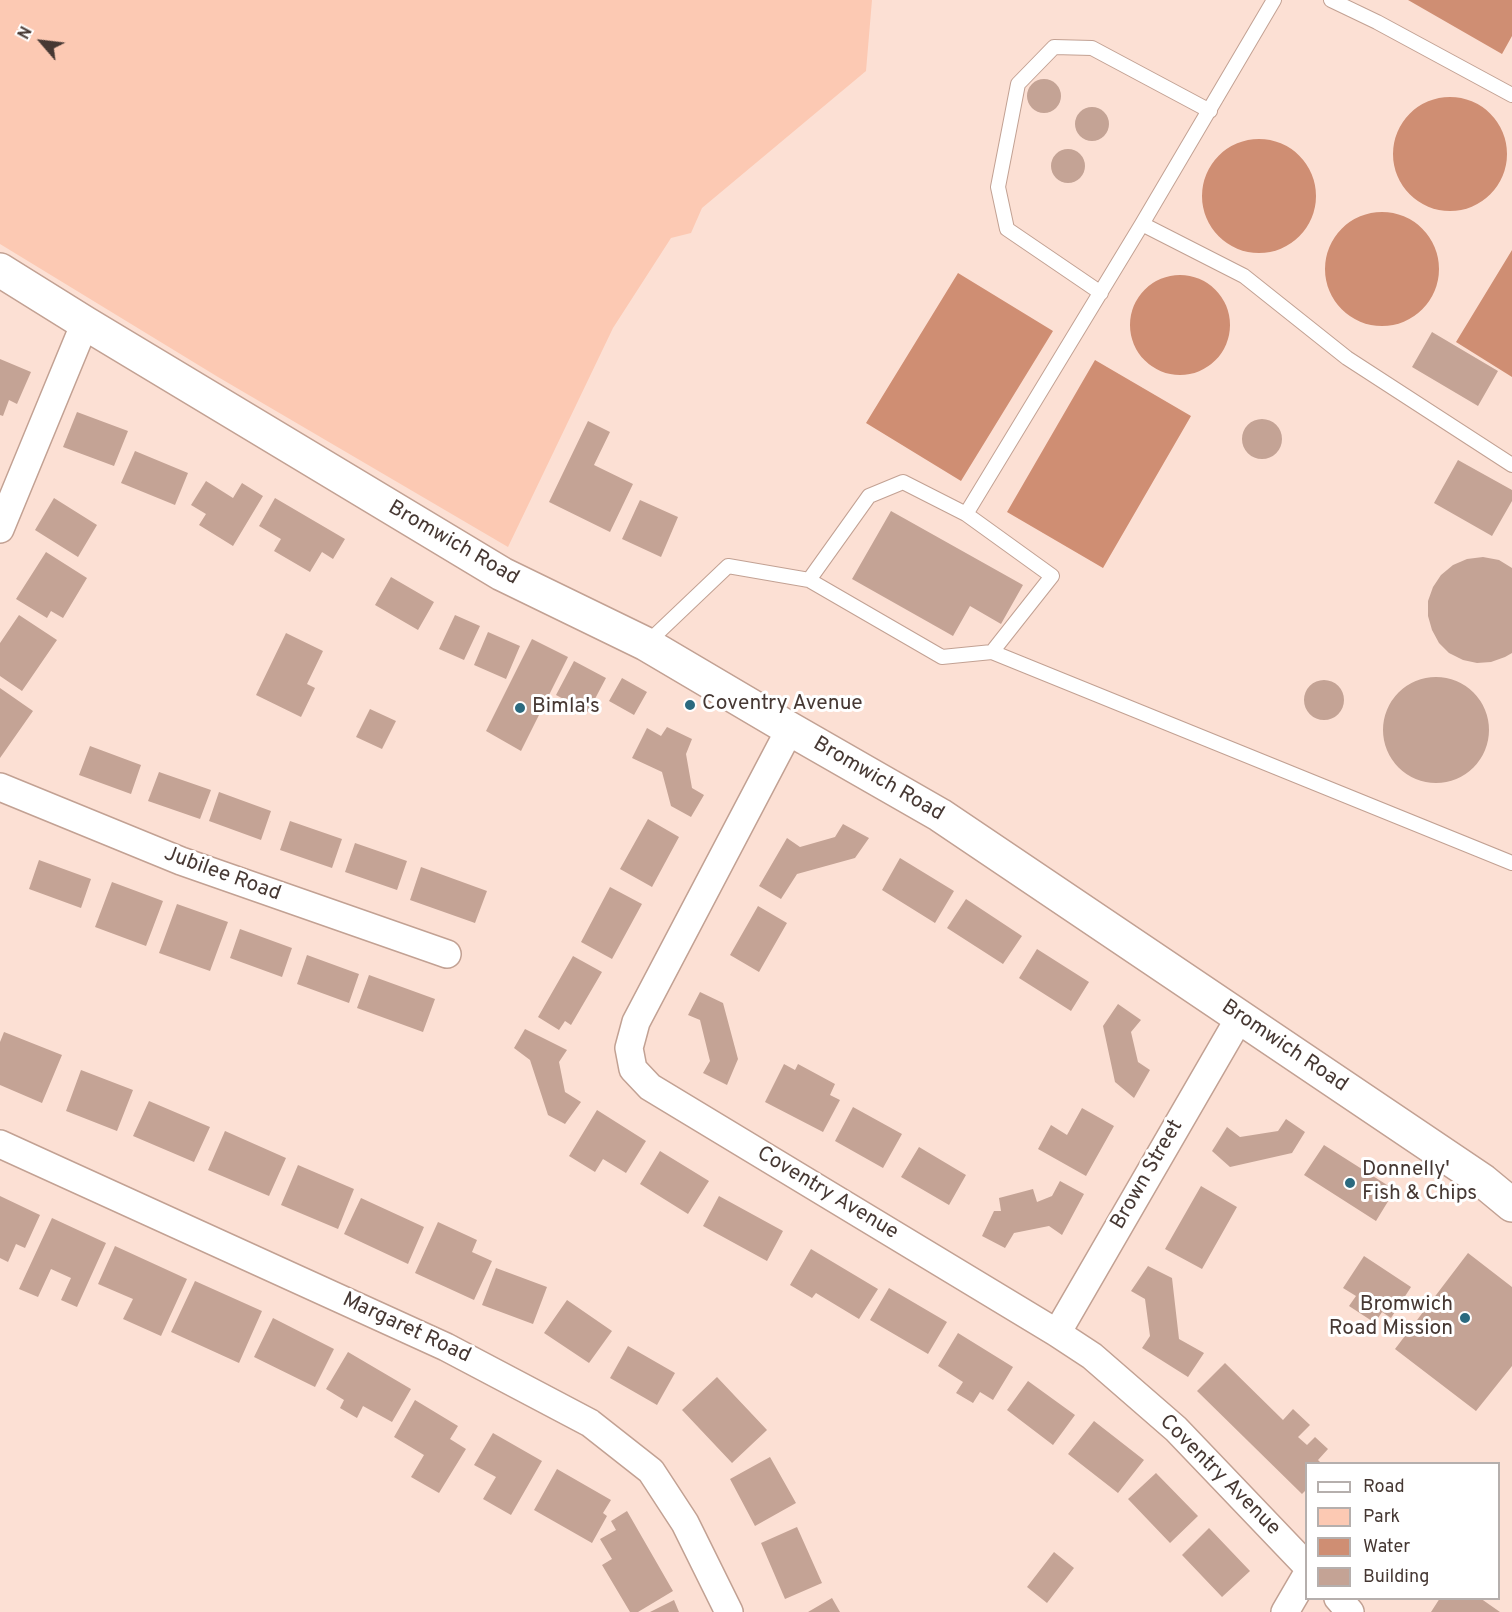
<!DOCTYPE html>
<html>
<head>
<meta charset="utf-8">
<style>
  body { margin:0 }
  #map { position:relative; width:1512px; height:1612px; overflow:hidden; background:#fce0d4; font-family:Overpass,sans-serif }
  canvas { display:block }
  .legend { position:absolute; left:1305px; top:1462px; width:195px; height:138px; box-sizing:border-box; background:#fff; border:2px solid #b5afad; margin:0; padding:8px 10px; list-style:none; font-size:18px; color:#463833 }
  .legend li { display:flex; align-items:center; gap:12px; height:30px }
  .legend b { width:30px; border:2px solid #b5afad }
  .north { position:absolute; left:12px; top:12px; width:60px; height:60px; -webkit-text-stroke:4px #fff; paint-order:stroke; rotate:298deg; font-size:16px; font-weight:700; line-height:24px; text-align:center; color:#463833 }
  .north::after { content:''; display:block; margin:auto; width:21px; height:27px; background:#463833; clip-path:polygon(50% 0,100% 100%,50% 72%,0 100%) }
</style>
</head>
<body>
<div id="map">
<canvas width="1512" height="1612"></canvas>
<ul class="legend">
<li><b style="height:8px;background:#fff"></b>Road</li>
<li><b style="height:16px;background:#fcc9b3"></b>Park</li>
<li><b style="height:16px;background:#cf8e73"></b>Water</li>
<li><b style="height:16px;background:#c4a395"></b>Building</li>
</ul>
<div class="north">N</div>
</div>
<script>
const ctx = document.querySelector('canvas').getContext('2d');
ctx.lineJoin = 'round';
function fillPath(path, color) { ctx.fillStyle = color; ctx.fill(path, 'evenodd'); }
const poly = rows => new Path2D(rows.map(r => 'M' + r).join(''));
function strokePath(path, color, width, dash) { ctx.strokeStyle = color; ctx.lineWidth = width; ctx.lineCap = dash ? 'butt' : 'round'; ctx.setLineDash(dash || []); ctx.stroke(path); }
function label(font, color, halo, rows, align = 'center') {
  ctx.font = font + ' Overpass,sans-serif'; ctx.lineWidth = 6; ctx.setLineDash([]); ctx.textBaseline = 'middle'; ctx.strokeStyle = halo; ctx.fillStyle = color; for (const [text, x, y, turn = 0] of rows) {
    ctx.save(); ctx.translate(x, y); ctx.rotate((+turn || 0) * Math.PI / 180); ctx.textAlign = isNaN(turn) ? turn : align; if (halo) ctx.strokeText(text, 0, 0); ctx.fillText(text, 0, 0); ctx.restore();
  }
}
fillPath(poly([
  [0,0,872,0,866,71,702,208,691,233,671,238,613,328,508,547,218,377,0,244]
]), '#fcc9b3');
fillPath(poly([
  [1408,0,1512,0,1512,36,1502,54],
  '1393 154a57 57 0 1 1 114 0a57 57 0 1 1-114 0Z',
  '1202 196a57 57 0 1 1 114 0a57 57 0 1 1-114 0Z',
  '1325 269a57 57 0 1 1 114 0a57 57 0 1 1-114 0Z',
  [1512,250,1512,377,1456,342],
  [958,273,1053,331,961,481,866,423],
  '1130 325a50 50 0 1 1 100 0a50 50 0 1 1-100 0Z',
  [1095,360,1191,416,1103,568,1007,512]
]), '#cf8e73');
fillPath(poly([
  '1027 96a17 17 0 1 1 34 0a17 17 0 1 1-34 0Z',
  '1075 124a17 17 0 1 1 34 0a17 17 0 1 1-34 0Z',
  '1051 166a17 17 0 1 1 34 0a17 17 0 1 1-34 0Z',
  [1432,332,1498,371,1478,406,1412,367],
  [0,359,31,372,17,404,9,400,3,416,0,415],
  [77,412,128,431,114,466,63,447],
  '1242 439a20 20 0 1 1 40 0a20 20 0 1 1-40 0Z',
  [588,421,610,432,594,465,633,484,610,532,549,502],
  [135,451,188,473,175,505,121,483],
  [1458,460,1512,490,1512,501,1492,536,1434,503],
  [206,481,233,498,242,483,263,496,233,546,199,525,206,514,191,505],
  [54,498,97,525,78,557,35,530],
  [275,498,345,539,333,559,322,552,310,572,274,551,281,539,259,526],
  [640,500,678,517,661,557,622,539],
  [891,511,1023,585,1001,624,970,606,953,636,852,579],
  [46,552,87,578,63,618,51,611,47,618,16,599],
  [1483,557,1499,560,1512,568,1512,653,1505,657,1491,662,1477,663,1463,660,1449,653,1439,643,1432,630,1428,616,1428,601,1433,587,1441,575,1453,565,1467,559],
  [391,577,434,602,418,630,375,605],
  [19,615,57,640,22,691,0,676,0,643],
  [455,615,480,626,464,660,439,649],
  [488,632,520,646,506,679,474,665],
  [286,633,323,651,307,684,315,688,301,717,256,695],
  [532,639,568,657,521,751,486,731],
  [574,661,606,678,588,712,556,695],
  '1383 730a53 53 0 1 1 106 0a53 53 0 1 1-106 0Z',
  [622,678,647,692,634,715,609,701],
  '1304 700a20 20 0 1 1 40 0a20 20 0 1 1-40 0Z',
  [0,688,33,711,0,758],
  [370,709,396,721,382,749,356,737],
  [667,727,692,739,686,754,692,788,704,795,691,817,671,806,662,772,632,758,647,728,661,736],
  [90,746,141,765,131,794,79,775],
  [159,772,211,790,200,819,148,801],
  [219,792,271,811,261,840,209,821],
  [648,819,679,837,652,887,620,869],
  [290,821,342,839,332,868,280,850],
  [843,824,869,838,855,858,797,874,781,899,759,886,787,838,800,847,835,837],
  [355,843,407,861,397,890,345,872],
  [900,858,954,891,935,923,882,890],
  [39,860,91,879,81,908,29,889],
  [421,867,487,891,475,923,410,900],
  [112,882,163,901,146,946,95,927],
  [610,887,642,904,612,959,581,942],
  [966,899,1022,936,1003,964,947,928],
  [177,904,228,922,210,971,159,953],
  [758,906,787,923,759,972,730,955],
  [240,929,292,948,282,977,230,958],
  [1037,949,1089,982,1071,1011,1019,978],
  [307,955,359,974,349,1003,297,984],
  [573,956,602,972,571,1025,565,1021,559,1030,538,1017],
  [369,975,435,999,423,1032,357,1008],
  [700,992,723,1003,738,1059,727,1085,703,1073,710,1061,700,1020,688,1015],
  [1118,1004,1141,1020,1131,1032,1138,1062,1150,1070,1134,1098,1115,1082,1103,1026],
  [525,1029,567,1050,559,1062,565,1092,581,1102,565,1124,548,1115,530,1060,514,1048],
  [4,1032,62,1055,42,1103,0,1085,0,1042],
  [784,1064,795,1070,798,1064,835,1084,830,1095,840,1100,823,1132,765,1102],
  [81,1070,133,1090,117,1131,66,1111],
  [149,1101,210,1127,194,1162,133,1136],
  [853,1107,902,1134,883,1168,835,1141],
  [1082,1108,1114,1126,1086,1176,1038,1149,1051,1125,1067,1135],
  [597,1110,646,1141,626,1173,603,1159,595,1172,569,1156],
  [1286,1119,1305,1132,1292,1153,1230,1167,1212,1151,1227,1127,1240,1137,1278,1131],
  [225,1131,286,1158,269,1196,208,1170],
  [1324,1145,1395,1190,1376,1221,1304,1175],
  [919,1147,966,1175,949,1205,901,1177],
  [660,1151,709,1181,688,1214,640,1184],
  [298,1165,354,1189,338,1229,281,1205],
  [1060,1181,1084,1194,1062,1235,1049,1226,1014,1233,1005,1248,982,1236,994,1211,1001,1211,999,1198,1033,1189,1037,1202,1052,1196],
  [1201,1186,1237,1207,1202,1269,1165,1249],
  [0,1196,40,1215,25,1248,16,1244,8,1262,0,1258],
  [719,1196,783,1231,767,1261,703,1226],
  [361,1198,424,1227,408,1264,344,1234],
  [52,1218,106,1243,77,1307,61,1300,71,1278,51,1269,38,1297,19,1289],
  [438,1222,477,1240,472,1252,492,1261,474,1300,415,1273],
  [115,1246,187,1279,161,1336,123,1319,133,1299,98,1284],
  [811,1249,878,1289,859,1319,816,1293,812,1298,790,1285],
  [1468,1253,1512,1287,1512,1366,1476,1411,1395,1349],
  [1364,1256,1411,1287,1391,1318,1382,1312,1375,1323,1349,1306,1356,1296,1343,1288],
  [1148,1266,1172,1278,1179,1339,1204,1353,1188,1377,1142,1348,1150,1336,1145,1299,1131,1291],
  [496,1268,547,1287,533,1324,482,1305],
  [195,1281,262,1311,239,1363,171,1332],
  [889,1288,947,1322,928,1354,870,1320],
  [567,1300,612,1331,589,1363,544,1333],
  [273,1318,334,1349,315,1387,254,1357],
  [958,1333,1013,1367,993,1400,980,1392,973,1403,956,1393,963,1382,938,1366],
  [628,1346,675,1373,657,1405,610,1378],
  [348,1352,411,1389,392,1422,363,1406,357,1418,340,1408,344,1400,326,1389],
  [1225,1363,1283,1420,1293,1409,1310,1425,1298,1437,1307,1445,1315,1437,1328,1449,1318,1460,1322,1464,1306,1464,1306,1490,1302,1494,1197,1391],
  [717,1377,767,1430,732,1463,682,1410],
  [1028,1381,1075,1415,1053,1445,1007,1410],
  [415,1400,458,1426,450,1439,466,1449,439,1493,411,1477,424,1455,394,1437],
  [1094,1421,1144,1460,1118,1493,1068,1454],
  [493,1433,542,1461,511,1515,483,1499,496,1477,474,1465],
  [770,1457,796,1503,755,1526,730,1479],
  [557,1469,611,1500,603,1513,607,1516,592,1543,534,1510],
  [1156,1473,1198,1516,1170,1543,1128,1499],
  [627,1511,673,1591,638,1612,630,1612,602,1565,612,1559,600,1539,616,1530,611,1521],
  [797,1527,822,1583,785,1599,761,1543],
  [1209,1528,1250,1571,1222,1597,1182,1555],
  [1054,1552,1074,1568,1047,1603,1027,1587],
  [832,1598,840,1612,808,1612],
  [1440,1598,1480,1598,1500,1612,1431,1612],
  [674,1600,679,1612,650,1612]
]), '#c4a395');
const lane = poly([
  [1331,0,1377,22,1512,95],
  [1142,224,1244,276,1347,358,1512,465],
  [1101,293,1007,229,998,187,1018,84,1054,47,1092,48,1210,111],
  [966,514,1142,224,1274,0],
  [809,580,869,496,903,482,966,514,1052,576,992,652],
  [646,644,728,566,809,580,942,657,992,652,1512,863]
]);
const street = poly([
  [0,529,85,323],
  [790,729,636,1022,629,1048,633,1069,650,1087,1057,1333,1092,1356,1176,1429,1306,1565],
  [0,787,181,861,447,954],
  [0,1144,446,1347,590,1423,651,1471,685,1523,729,1612],
  [1057,1333,1240,1017],
  [1338,1598,1350,1612],
  [1285,1612,1306,1576]
]);
const primary = poly([
  [0,270,85,323,502,574,646,644,790,729,940,815,1483,1181,1512,1205]
]);
strokePath(lane, '#c2a193', 16);
strokePath(street, '#c2a193', 30);
strokePath(primary, '#c2a193', 36);
strokePath(lane, '#fff', 14);
strokePath(street, '#fff', 27);
strokePath(primary, '#fff', 33);
for (const [x, y, r, color] of [
  [690,705,6,"#2b6a7f"],
  [520,708,6,"#2b6a7f"],
  [1350,1183,6,"#2b6a7f"],
  [1465,1318,6,"#2b6a7f"]
]) { const dot = new Path2D(); dot.arc(x, y, r, 0, 2 * Math.PI); ctx.fillStyle = color; ctx.fill(dot); strokePath(dot, '#fff', 2); }
label('21px', '#463833', '#fff', [
  ["Bromwich Road",453,544,30],
  ["Bromwich Road",878,780,30],
  ["Jubilee Road",222,875,20],
  ["Bromwich Road",1284,1047,34],
  ["Brown Street",1148,1175,-60],
  ["Coventry Avenue",827,1194,31],
  ["Margaret Road",406,1329,25],
  ["Coventry Avenue",1219,1476,45]
]);
label('21px', '#463833', '#fff', [
  ["Coventry Avenue",702,705],
  ["Bimla's",532,708],
  ["Donnelly'",1362,1171],
  ["Fish & Chips",1362,1195],
  ["Bromwich",1453,1306,"right"],
  ["Road Mission",1453,1330,"right"]
], 'left');
</script>
</body>
</html>
